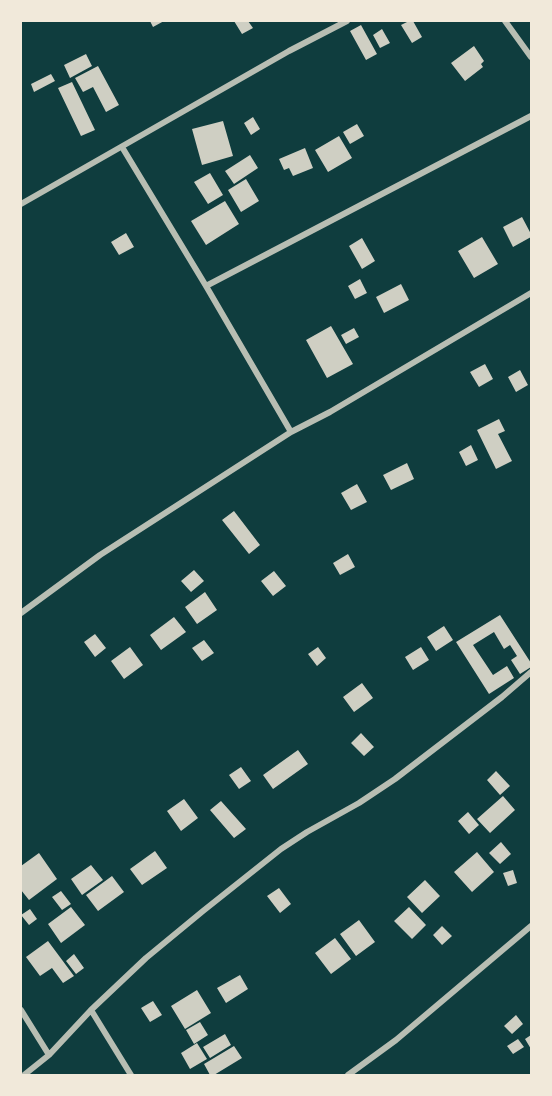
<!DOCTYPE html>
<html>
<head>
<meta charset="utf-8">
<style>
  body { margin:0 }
  #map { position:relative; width:552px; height:1096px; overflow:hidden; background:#0f3d3e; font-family:"Roboto Condensed",sans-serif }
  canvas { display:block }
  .frame { position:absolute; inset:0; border:22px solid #f1e9da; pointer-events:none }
</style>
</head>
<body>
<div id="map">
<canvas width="552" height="1096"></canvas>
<div class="frame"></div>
</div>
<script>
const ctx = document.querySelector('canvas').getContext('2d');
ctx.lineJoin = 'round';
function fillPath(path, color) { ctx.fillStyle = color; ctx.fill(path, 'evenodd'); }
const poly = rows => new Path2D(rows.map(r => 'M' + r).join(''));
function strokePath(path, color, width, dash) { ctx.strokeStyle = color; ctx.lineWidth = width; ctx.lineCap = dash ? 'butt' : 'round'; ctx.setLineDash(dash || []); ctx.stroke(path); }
fillPath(poly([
  [150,21,164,21,153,27],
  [234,21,248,21,253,28,242,34],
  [409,21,413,21,422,37,412,43,401,25],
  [361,25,377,54,366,60,350,31],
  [382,29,390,43,380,48,373,35],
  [474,46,484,61,481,64,483,67,465,81,451,63],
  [86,54,92,66,70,78,64,65],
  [98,66,119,105,106,112,93,87,83,92,75,78],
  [51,74,55,81,34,92,31,84],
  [72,82,95,130,81,136,58,88],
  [253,117,260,129,251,135,244,123],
  [223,121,233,156,202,165,192,129],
  [357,124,364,136,350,144,343,132],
  [339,136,352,158,328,172,315,150],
  [305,148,313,168,293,176,289,168,284,170,279,159],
  [250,155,258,168,234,184,225,171],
  [210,173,223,195,208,204,194,182],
  [246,179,259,201,241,212,228,190],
  [225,201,239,224,206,245,191,221],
  [522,217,531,234,531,237,513,247,503,227],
  [126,233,134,247,119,255,111,242],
  [482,237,498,264,474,278,458,251],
  [362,238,375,261,362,269,349,246],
  [360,279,367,293,355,299,348,286],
  [401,284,409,300,384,313,376,297],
  [331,326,353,364,327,378,306,340],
  [354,328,359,337,346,344,341,335],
  [485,364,493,379,479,387,470,372],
  [520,370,528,385,516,392,508,377],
  [499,419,505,431,498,434,512,461,496,469,477,430],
  [471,445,478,460,466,466,459,452],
  [407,463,414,479,391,490,383,475],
  [357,484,367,502,351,510,341,493],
  [234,511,260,545,249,554,222,520],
  [348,554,355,567,340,575,333,563],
  [194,570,204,581,191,592,181,581],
  [274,571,286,586,273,596,261,581],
  [205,592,217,610,197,624,185,607],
  [500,615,531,663,531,667,520,674,511,660,517,656,510,645,504,649,494,632,473,645,493,675,507,666,514,678,489,694,456,642],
  [174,617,186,632,161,650,150,635],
  [444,626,453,640,436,651,427,637],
  [95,634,106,648,95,657,84,642],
  [204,640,214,653,202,661,192,648],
  [130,647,143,665,124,679,111,661],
  [318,647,326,658,317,666,308,654],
  [421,647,429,660,413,670,405,657],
  [362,683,373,698,354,712,343,697],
  [361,733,374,747,364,756,351,743],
  [298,750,308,764,273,789,263,775],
  [241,767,251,781,239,789,229,775],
  [496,771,510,786,500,795,487,780],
  [503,796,515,810,490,833,477,819],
  [184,799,198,818,181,831,167,811],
  [221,801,246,829,234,838,210,810],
  [468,812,479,825,469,834,458,821],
  [501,842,511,854,500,864,489,853],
  [155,851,167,868,142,885,130,869],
  [477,852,494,872,472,892,454,872],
  [39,853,57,879,29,900,21,890,21,866],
  [91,865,103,880,82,895,71,879],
  [513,870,517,883,508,886,503,873],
  [112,876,124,892,98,911,86,895],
  [425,880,440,896,422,913,407,897],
  [279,888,291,904,280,913,267,896],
  [61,891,71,904,62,910,52,897],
  [71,907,85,925,61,943,48,924],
  [409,907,426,925,412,939,394,921],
  [30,909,37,919,29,925,21,915],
  [359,920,375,942,356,956,340,934],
  [442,926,452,936,442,945,433,935],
  [335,938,351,959,331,974,315,953],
  [48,941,74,976,63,983,52,968,40,976,26,957],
  [74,954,84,968,76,974,66,961],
  [240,975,248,989,226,1003,217,988],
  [197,990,211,1013,185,1029,171,1006],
  [153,1001,162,1015,150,1022,141,1008],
  [516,1015,523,1024,512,1034,504,1026],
  [200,1022,208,1035,194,1044,186,1030],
  [225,1034,231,1045,210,1058,203,1047],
  [531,1035,531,1049,525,1039],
  [518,1039,524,1047,513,1054,507,1046],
  [197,1043,207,1059,190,1069,181,1053],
  [234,1046,242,1058,214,1075,210,1075,204,1064]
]), '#cfcfc3');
strokePath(poly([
  [505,21,531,57],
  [122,147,206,286,291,432],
  [21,204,289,51,347,21],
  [206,286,531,116],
  [21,613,100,555,291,432,330,412,531,293],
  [21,1010,49,1055],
  [91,1010,131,1075],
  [24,1075,49,1055,91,1010,146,958,203,911,281,849,307,832,359,803,395,779,502,697,531,672],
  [348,1075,396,1040,531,926]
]), '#b8beb3', 6);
</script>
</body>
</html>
